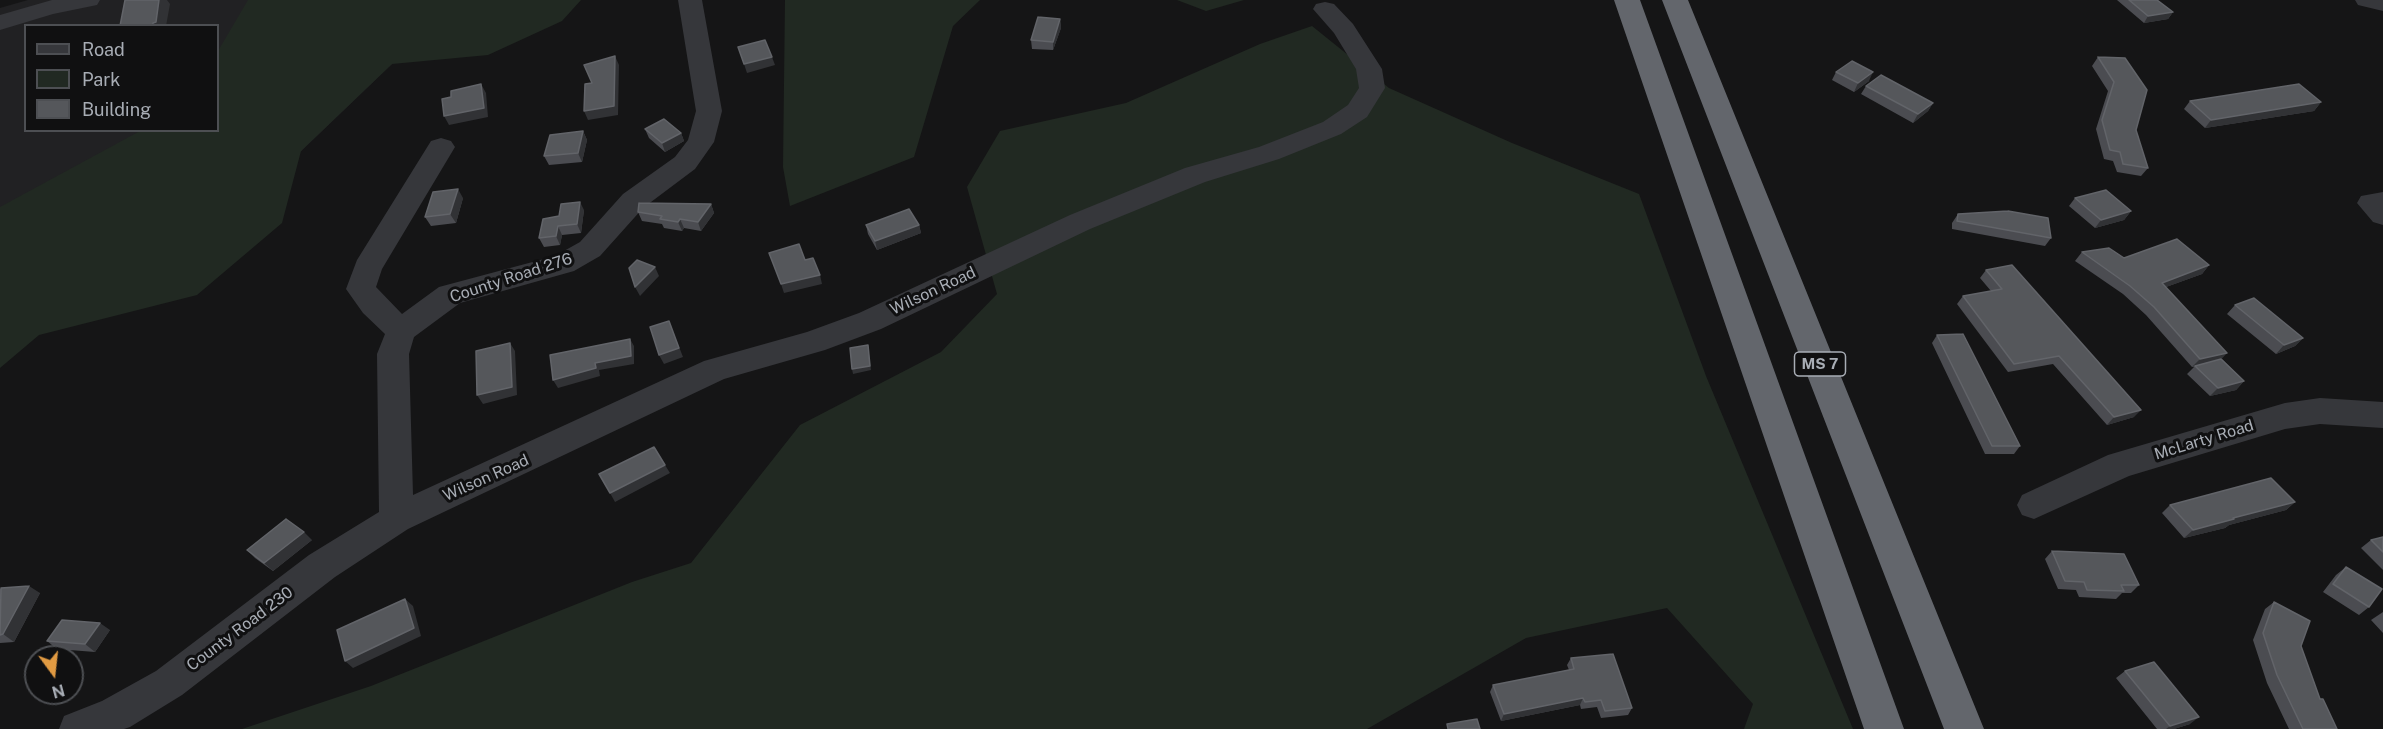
<!DOCTYPE html>
<html>
<head>
<meta charset="utf-8">
<style>
  body { margin:0 }
  #map { position:relative; width:2383px; height:729px; overflow:hidden; background:#151516; font-family:"Public Sans",sans-serif }
  canvas { display:block }
  .legend { position:absolute; left:24px; top:24px; width:195px; height:108px; box-sizing:border-box; background:#101011; border:2px solid #4d4f53; margin:0; padding:8px 10px; list-style:none; font-size:18px; color:#a8adb5 }
  .legend li { display:flex; align-items:center; gap:12px; height:30px }
  .legend b { width:30px; border:2px solid #4d4f53 }
  .north { position:absolute; left:24px; top:645px; width:60px; height:60px; box-sizing:border-box; background:#101011; border:2px solid #4d4f53; border-radius:50%; rotate:165deg; font-size:16px; font-weight:700; line-height:24px; text-align:center; color:#a8adb5 }
  .north::after { content:''; display:block; margin:auto; width:21px; height:27px; background:#e19a42; clip-path:polygon(50% 0,100% 100%,50% 72%,0 100%) }
</style>
</head>
<body>
<div id="map">
<canvas width="2383" height="729"></canvas>
<ul class="legend">
<li><b style="height:8px;background:#36373b"></b>Road</li>
<li><b style="height:16px;background:#212922"></b>Park</li>
<li><b style="height:16px;background:#55575b"></b>Building</li>
</ul>
<div class="north">N</div>
</div>
<script>
const ctx = document.querySelector('canvas').getContext('2d');
ctx.lineJoin = 'round';
function fillPath(path, color) { ctx.fillStyle = color; ctx.fill(path, 'evenodd'); }
const poly = rows => new Path2D(rows.map(r => 'M' + r).join(''));
function strokePath(path, color, width, dash) { ctx.strokeStyle = color; ctx.lineWidth = width; ctx.lineCap = dash ? 'butt' : 'round'; ctx.setLineDash(dash || []); ctx.stroke(path); }
function label(font, color, halo, rows, align = 'center') {
  ctx.font = font + ' "Public Sans",sans-serif'; ctx.lineWidth = 6; ctx.setLineDash([]); ctx.textBaseline = 'middle'; ctx.strokeStyle = halo; ctx.fillStyle = color; for (const [text, x, y, turn = 0] of rows) {
    ctx.save(); ctx.translate(x, y); ctx.rotate((+turn || 0) * Math.PI / 180); ctx.textAlign = isNaN(turn) ? turn : align; if (halo) ctx.strokeText(text, 0, 0); ctx.fillText(text, 0, 0); ctx.restore();
  }
}
fillPath(poly([
  [28,0,342,0,392,64,196,252,0,311,0,8],
  [26,26,218,26,218,130,26,130]
]), '#212123');
fillPath(poly([
  [248,0,581,0,562,21,488,55,392,64,301,151,282,223,197,295,39,335,0,368,0,207,140,131,218,130,218,51],
  [785,0,980,0,953,26,914,157,790,206,783,167],
  [1177,0,1244,0,1206,11],
  [1312,26,1389,88,1512,143,1639,194,1706,376,1853,729,1744,729,1753,704,1667,608,1526,638,1367,729,242,729,371,686,632,582,691,563,800,425,941,352,997,294,967,187,1000,131,1126,103,1260,44]
]), '#212922');
fillPath(poly([
  [52,0,100,0,97,5,53,14,0,30,0,15,52,0],
  [678,0,702,0,722,111,714,142,695,169,643,208,600,256,574,271,460,303,414,337,409,354,413,495,704,361,807,332,859,313,1070,215,1185,168,1259,147,1323,122,1348,105,1359,88,1356,69,1334,33,1313,9,1316,4,1325,2,1334,4,1353,24,1382,69,1385,88,1367,117,1341,134,1279,159,1205,182,1090,229,881,329,825,350,724,379,408,529,335,577,182,695,130,727,124,729,59,729,64,716,102,701,156,671,309,555,379,512,377,354,385,334,363,313,346,289,357,260,431,141,441,138,451,141,455,147,382,269,376,287,402,314,439,287,555,256,580,242,623,194,675,157,688,140,696,111,678,0],
  [2355,0,2383,0,2383,11,2358,5,2355,0],
  [2383,192,2383,225,2373,222,2357,203,2361,196,2383,192],
  [2320,398,2383,402,2383,428,2320,424,2285,429,2129,476,2034,519,2022,515,2017,505,2022,495,2108,455,2285,403,2320,398]
]), '#36373b');
fillPath(poly([
  [1614,0,1640,0,1904,729,1864,729,1614,0],
  [1662,0,1688,0,1984,729,1944,729,1662,0]
]), '#63666c');
fillPath(poly([
  [2117,0,2157,0,2173,12,2168,19,2144,23],
  [1060,19,1061,28,1053,50,1032,49,1031,40],
  [2098,57,2125,58,2136,130,2148,168,2141,176,2117,172,2113,161,2104,159,2096,129,2108,91,2092,66],
  [1836,72,1869,81,1854,92,1832,80],
  [1866,86,1933,103,1928,111,1913,123,1861,94],
  [2190,101,2321,102,2314,111,2205,128,2184,109],
  [645,129,681,133,684,141,665,152,649,138],
  [583,131,587,140,582,162,549,165,544,156],
  [463,198,456,223,431,226,425,217],
  [2075,198,2131,211,2124,220,2095,228,2069,206],
  [711,204,714,213,701,231,684,228,682,231,664,228,662,224,642,221,638,212],
  [584,210,581,233,562,235,560,245,544,247,539,238,559,216],
  [1958,214,2051,238,2045,246,1952,229,1952,223],
  [866,225,919,225,921,233,877,250,868,234],
  [2082,252,2124,258,2209,265,2202,274,2166,287,2222,359,2244,381,2236,390,2210,396,2187,374,2194,367,2192,367,2146,315,2123,294,2075,261],
  [1986,270,2134,417,2107,425,2053,364,2008,372,1957,304,1963,296,1991,291,1980,278],
  [2235,305,2303,338,2295,346,2276,354,2227,314],
  [1937,335,2020,446,2014,454,1985,454,1932,343],
  [2295,502,2286,510,2229,525,2225,528,2184,538,2162,513,2170,505],
  [2383,537,2383,570,2361,548,2371,540],
  [312,540,273,571,255,558,247,550],
  [2052,551,2139,585,2131,593,2122,593,2116,599,2079,597,2076,590,2058,589,2045,559],
  [2346,567,2369,607,2359,615,2323,592,2336,575],
  [0,589,40,593,14,642,0,643],
  [2274,602,2301,646,2320,699,2337,729,2289,729,2267,683,2253,640,2265,609],
  [2383,612,2383,633,2371,620],
  [110,630,95,652,57,649,47,641],
  [1571,658,1632,708,1628,715,1601,718,1597,707,1581,709,1580,705,1501,721,1490,692,1493,685,1569,670,1567,665],
  [2125,671,2190,724,2174,729,2157,729,2116,678]
]), '#4b4c51');
fillPath(poly([
  [159,0,167,0,170,4,166,26,153,26],
  [2173,12,2168,19,2144,23,2148,16],
  [1060,19,1061,28,1053,50,1053,42],
  [615,56,619,65,618,115,588,120,584,111],
  [772,57,775,65,747,73,744,64],
  [1873,72,1869,81,1854,92,1858,83],
  [481,84,486,93,488,117,449,125,444,116],
  [2321,102,2314,111,2205,128,2211,120],
  [1933,103,1928,111,1913,123,1918,114],
  [583,131,587,140,582,162,578,153],
  [681,133,684,141,665,152,662,143],
  [458,189,463,198,456,223,450,214],
  [580,202,584,210,581,233,577,224],
  [711,204,714,213,701,231,698,222],
  [2131,211,2124,220,2095,228,2101,220],
  [680,219,684,228,682,231,678,222],
  [919,225,921,233,877,250,875,241],
  [558,226,562,235,560,245,556,236],
  [2209,265,2202,274,2155,291,2162,283],
  [655,267,659,276,640,296,635,287],
  [820,275,822,284,784,293,781,284],
  [669,321,683,357,664,364,659,355],
  [2303,338,2295,346,2276,354,2284,345],
  [630,339,634,346,634,364,599,370,600,376,558,388,553,380,595,363],
  [510,343,515,351,517,395,483,404,477,395],
  [868,345,871,370,853,374,852,369],
  [2227,353,2219,362,2195,366,2192,367,2200,359],
  [2244,381,2236,390,2210,396,2218,388],
  [2141,410,2134,417,2107,425,2114,417],
  [665,465,670,473,615,502,610,493],
  [2295,502,2286,510,2229,525,2225,528,2184,538,2193,530,2233,518],
  [304,532,312,540,273,571,264,563],
  [29,586,40,593,14,642,3,634],
  [405,599,413,606,421,636,353,668,345,661],
  [100,623,110,630,95,652,85,644],
  [1583,698,1580,705,1501,721,1504,714],
  [2199,717,2190,724,2174,729,2166,729,2170,726]
]), '#313235');
const building = poly([
  [125,0,159,0,156,22,153,23,153,26,120,26,125,0],
  [2129,0,2157,0,2173,12,2148,16,2129,0],
  [1038,17,1060,19,1053,42,1031,40,1038,17],
  [765,40,772,57,744,64,738,47,765,40],
  [615,56,614,106,584,111,585,84,592,83,584,65,615,56],
  [2098,57,2125,58,2147,90,2136,130,2148,168,2123,164,2120,152,2110,150,2102,120,2114,82,2098,57],
  [1852,61,1873,72,1858,83,1836,72,1852,61],
  [1881,75,1933,103,1918,114,1866,86,1881,75],
  [481,84,484,108,444,116,442,99,451,97,451,91,481,84],
  [2299,84,2321,102,2211,120,2190,101,2299,84],
  [664,119,681,133,662,143,645,129,664,119],
  [583,131,578,153,544,156,550,135,583,131],
  [458,189,450,214,425,217,433,192,458,189],
  [2106,190,2131,211,2101,220,2075,198,2106,190],
  [580,202,577,224,558,226,556,236,539,238,543,219,559,216,561,204,580,202],
  [639,203,711,204,698,222,680,219,678,222,660,219,662,216,638,212,639,203],
  [909,209,919,225,875,241,866,225,909,209],
  [2008,211,2048,218,2051,238,1957,221,1958,214,2008,211],
  [2177,239,2209,265,2162,283,2227,353,2200,359,2154,307,2130,286,2082,252,2109,248,2124,258,2177,239],
  [799,244,805,260,813,258,820,275,781,284,769,253,799,244],
  [637,260,655,267,635,287,629,268,637,260],
  [2012,265,2141,410,2114,417,2059,356,2014,364,1963,296,2002,289,1986,270,2012,265],
  [2254,298,2303,338,2284,345,2235,305,2254,298],
  [669,321,679,348,659,355,650,327,669,321],
  [1963,334,2020,446,1992,446,1937,335,1963,334],
  [630,339,631,356,595,363,596,368,553,380,550,355,630,339],
  [510,343,512,387,477,395,476,351,510,343],
  [868,345,870,366,852,369,850,348,868,345],
  [2221,359,2244,381,2218,388,2195,366,2221,359],
  [654,447,665,465,610,493,599,474,654,447],
  [2271,478,2295,502,2233,518,2234,519,2193,530,2170,505,2271,478],
  [286,519,304,532,264,563,247,550,286,519],
  [2383,537,2383,552,2371,540,2383,537],
  [2052,551,2124,554,2139,585,2121,585,2124,591,2087,590,2084,582,2065,581,2052,551],
  [2346,567,2382,589,2369,607,2333,584,2346,567],
  [29,586,3,634,0,635,1,588,29,586],
  [405,599,414,628,345,661,337,630,405,599],
  [2274,602,2310,621,2301,646,2320,699,2323,699,2337,729,2303,729,2277,675,2263,633,2274,602],
  [62,620,100,623,85,644,47,641,62,620],
  [1613,654,1632,708,1605,711,1601,700,1585,702,1583,698,1504,714,1493,685,1574,669,1571,658,1613,654],
  [2154,662,2199,717,2170,726,2125,671,2154,662],
  [1477,719,1480,729,1448,729,1447,724,1477,719]
]);
fillPath(building, '#55575b');
strokePath(building, '#626469', 1.5);
for (const [x, y, w] of [
  [1820,364,51]
]) { const box = new Path2D(); box.roundRect(x - w / 2, y - 12, w, 24, 4.5); ctx.fillStyle = '#101011'; ctx.fill(box); strokePath(box, '#a8adb5', 1.5); }
label('bold 15px', '#a8adb5', null, [
  ["MS 7",1820,364]
]);
label('16px', '#a8adb5', '#101011', [
  ["County Road 276",511,278,-18],
  ["Wilson Road",933,291,-25],
  ["McLarty Road",2204,440,-17],
  ["Wilson Road",486,478,-24],
  ["County Road 230",240,629,-37]
]);
</script>
</body>
</html>
